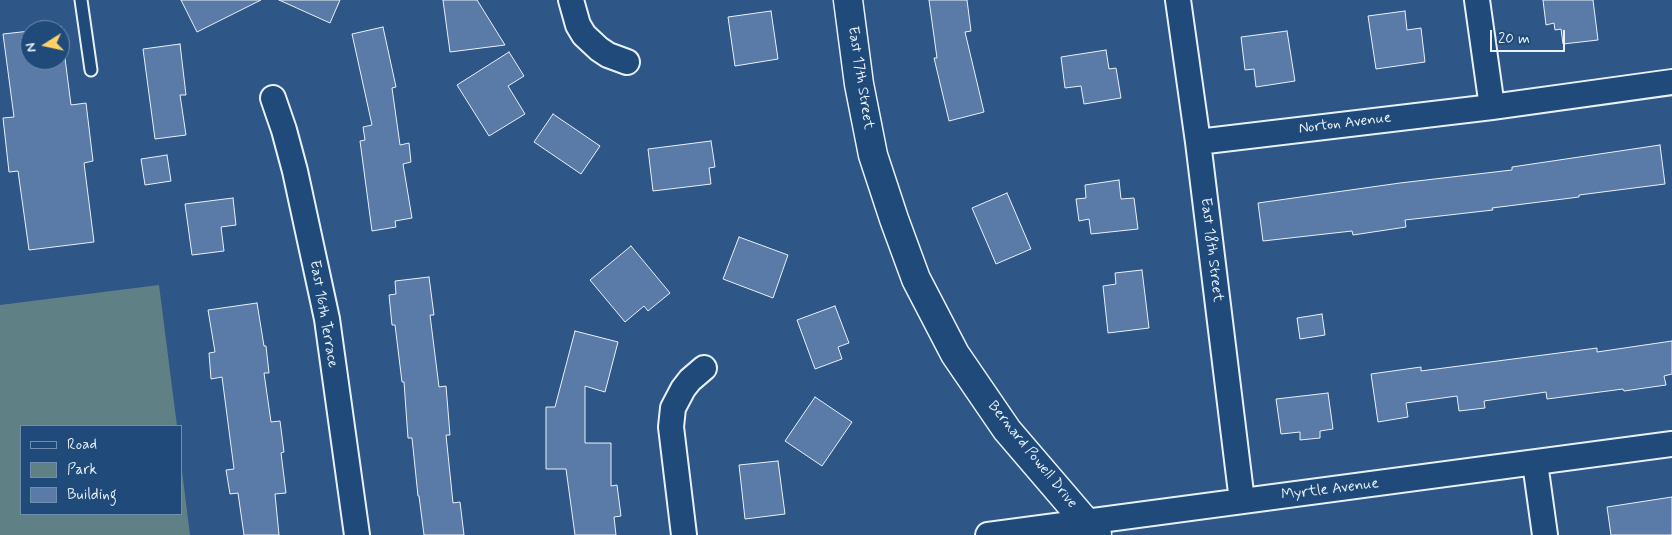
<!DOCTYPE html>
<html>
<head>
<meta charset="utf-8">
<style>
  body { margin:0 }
  #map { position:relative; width:1672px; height:535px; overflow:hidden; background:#2e5686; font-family:Mynerve,sans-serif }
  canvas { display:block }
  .legend { position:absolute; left:20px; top:425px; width:162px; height:90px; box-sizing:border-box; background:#1f4a7a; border:1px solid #6f8dac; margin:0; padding:6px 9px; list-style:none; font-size:15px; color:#e8f1f8 }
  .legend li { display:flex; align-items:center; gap:10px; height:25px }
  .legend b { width:25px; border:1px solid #6f8dac }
  .north { position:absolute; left:20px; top:20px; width:50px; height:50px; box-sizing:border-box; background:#1f4a7a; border:1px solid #6f8dac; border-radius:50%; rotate:260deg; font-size:14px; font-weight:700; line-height:20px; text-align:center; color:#e8f1f8 }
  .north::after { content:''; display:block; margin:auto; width:18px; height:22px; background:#ffd166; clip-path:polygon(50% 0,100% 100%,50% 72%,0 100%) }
  .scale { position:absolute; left:1490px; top:30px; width:75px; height:22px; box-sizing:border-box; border:2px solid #e8f1f8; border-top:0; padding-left:6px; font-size:15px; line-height:18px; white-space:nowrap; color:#e8f1f8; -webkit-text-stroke:4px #1f4a7a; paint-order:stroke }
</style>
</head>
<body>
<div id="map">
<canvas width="1672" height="535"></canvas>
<ul class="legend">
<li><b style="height:6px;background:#1f4a7a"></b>Road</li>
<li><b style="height:14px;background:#5f8185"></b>Park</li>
<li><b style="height:14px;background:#5a7aa7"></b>Building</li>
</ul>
<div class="north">N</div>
<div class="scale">20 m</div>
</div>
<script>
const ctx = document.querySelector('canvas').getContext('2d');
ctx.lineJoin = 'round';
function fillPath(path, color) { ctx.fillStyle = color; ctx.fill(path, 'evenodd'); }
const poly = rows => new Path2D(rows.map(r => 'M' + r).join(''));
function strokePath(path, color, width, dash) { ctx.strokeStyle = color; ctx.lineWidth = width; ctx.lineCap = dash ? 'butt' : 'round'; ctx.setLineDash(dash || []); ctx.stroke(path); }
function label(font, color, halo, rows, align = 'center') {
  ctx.font = font + ' Mynerve,sans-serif'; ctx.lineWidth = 4.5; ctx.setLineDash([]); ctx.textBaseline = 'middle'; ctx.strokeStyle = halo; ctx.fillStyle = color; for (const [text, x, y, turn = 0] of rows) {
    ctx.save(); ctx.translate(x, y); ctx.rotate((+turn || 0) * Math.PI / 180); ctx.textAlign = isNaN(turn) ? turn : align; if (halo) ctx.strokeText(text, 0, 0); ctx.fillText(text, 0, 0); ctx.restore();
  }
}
fillPath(poly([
  [159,285,177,426,21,426,21,514,181,514,181,463,190,535,0,535,0,305]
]), '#5f8185');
const building = poly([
  [181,0,261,0,197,32,181,0],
  [279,0,340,0,330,23,279,0],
  [443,0,477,0,505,45,450,52,443,0],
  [929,0,967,0,971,31,965,32,984,112,949,121,934,58,937,58,929,0],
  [1543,0,1593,0,1598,40,1563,44,1561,29,1555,30,1554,23,1546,25,1543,0],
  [771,11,778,59,735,66,728,17,771,11],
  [1405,11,1407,30,1421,28,1425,62,1376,69,1368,16,1405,11],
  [61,27,71,105,86,103,93,161,84,163,94,242,29,250,18,171,9,172,3,118,14,117,3,34,30,31,30,60,60,60,60,30,35,30,61,27],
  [383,27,396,87,392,88,400,145,409,143,411,162,403,164,412,218,395,221,396,227,372,231,360,141,365,140,363,127,372,125,352,34,383,27],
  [1287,31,1295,81,1256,87,1254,69,1245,70,1241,37,1287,31],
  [180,44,186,95,180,95,186,135,155,139,143,49,180,44],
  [1106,50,1109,69,1116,68,1121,98,1084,104,1081,86,1065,88,1061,57,1106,50],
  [509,52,524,76,508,86,525,114,489,136,457,85,509,52],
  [553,114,600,146,581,174,534,142,553,114],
  [711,141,715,167,709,168,711,184,653,191,648,149,711,141],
  [1660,145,1665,184,1579,195,1579,197,1492,208,1493,210,1405,220,1406,227,1353,235,1352,231,1263,241,1258,203,1400,183,1512,170,1512,167,1660,145],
  [167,155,171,181,145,185,141,159,167,155],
  [1119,180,1121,199,1134,198,1138,229,1091,234,1089,219,1079,221,1076,199,1086,198,1085,185,1119,180],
  [1007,193,1031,249,996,264,972,208,1007,193],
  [233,198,236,225,221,227,224,251,192,255,185,204,233,198],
  [739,237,788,255,773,298,723,279,739,237],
  [631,246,670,293,648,311,644,306,625,322,590,280,631,246],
  [1142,270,1149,328,1108,333,1103,286,1116,284,1115,273,1142,270],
  [429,277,434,315,430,315,439,387,446,386,450,435,446,435,453,503,460,502,464,535,424,535,419,496,418,496,412,438,408,438,404,382,402,382,395,325,392,325,389,295,396,294,395,281,429,277],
  [257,303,264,346,266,346,269,373,264,373,271,422,280,421,284,452,281,453,286,493,275,494,279,535,244,535,238,493,230,494,226,470,234,469,222,377,211,379,209,353,215,352,208,310,257,303],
  [835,306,849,343,838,347,842,359,815,369,797,320,835,306],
  [1322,314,1325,335,1300,339,1297,318,1322,314],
  [575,331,618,342,605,392,585,386,585,443,611,443,611,486,617,485,621,516,614,517,616,535,575,535,566,469,546,469,546,407,555,407,575,331],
  [1672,341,1672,374,1664,376,1666,385,1624,391,1623,389,1547,399,1546,392,1484,401,1485,408,1459,411,1457,396,1406,403,1408,417,1378,422,1371,374,1421,367,1421,371,1597,348,1597,352,1672,341],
  [1328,393,1333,429,1320,431,1320,438,1300,440,1300,432,1281,434,1276,399,1328,393],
  [815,397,852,422,822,466,785,441,815,397],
  [778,461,785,514,745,519,739,465,778,461],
  [1672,497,1672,535,1611,535,1607,507,1672,497]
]);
fillPath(building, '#5a7aa7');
strokePath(building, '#e8f1f8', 1);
const service = poly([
  [81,0,91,70]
]);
const minor = poly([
  [571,0,578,25,584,35,599,49,608,55,627,62],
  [1178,0,1198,142,1242,501],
  [1477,0,1492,107],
  [273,98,284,130,295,171,327,319,357,535],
  [1198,142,1492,107,1672,82],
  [1535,463,1545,535],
  [684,535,671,427,673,408,683,389,690,380,704,368],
  [988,535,1672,444]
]);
const tertiary = poly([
  [848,0,859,84,873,155,894,219,916,279,955,354,1007,430,1097,535]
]);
strokePath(service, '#e8f1f8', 15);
strokePath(minor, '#e8f1f8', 28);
strokePath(tertiary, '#e8f1f8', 31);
strokePath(service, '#1f4a7a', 11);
strokePath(minor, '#1f4a7a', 24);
strokePath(tertiary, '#1f4a7a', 28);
label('15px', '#e8f1f8', '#1f4a7a', [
  ["East 17th Street",860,78,81],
  ["Norton Avenue",1345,124,-7],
  ["East 18th Street",1211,250,83],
  ["East 16th Terrace",323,314,80],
  ["Bernard Powell Drive",1032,455,51],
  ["Myrtle Avenue",1330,490,-7]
]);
</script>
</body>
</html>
